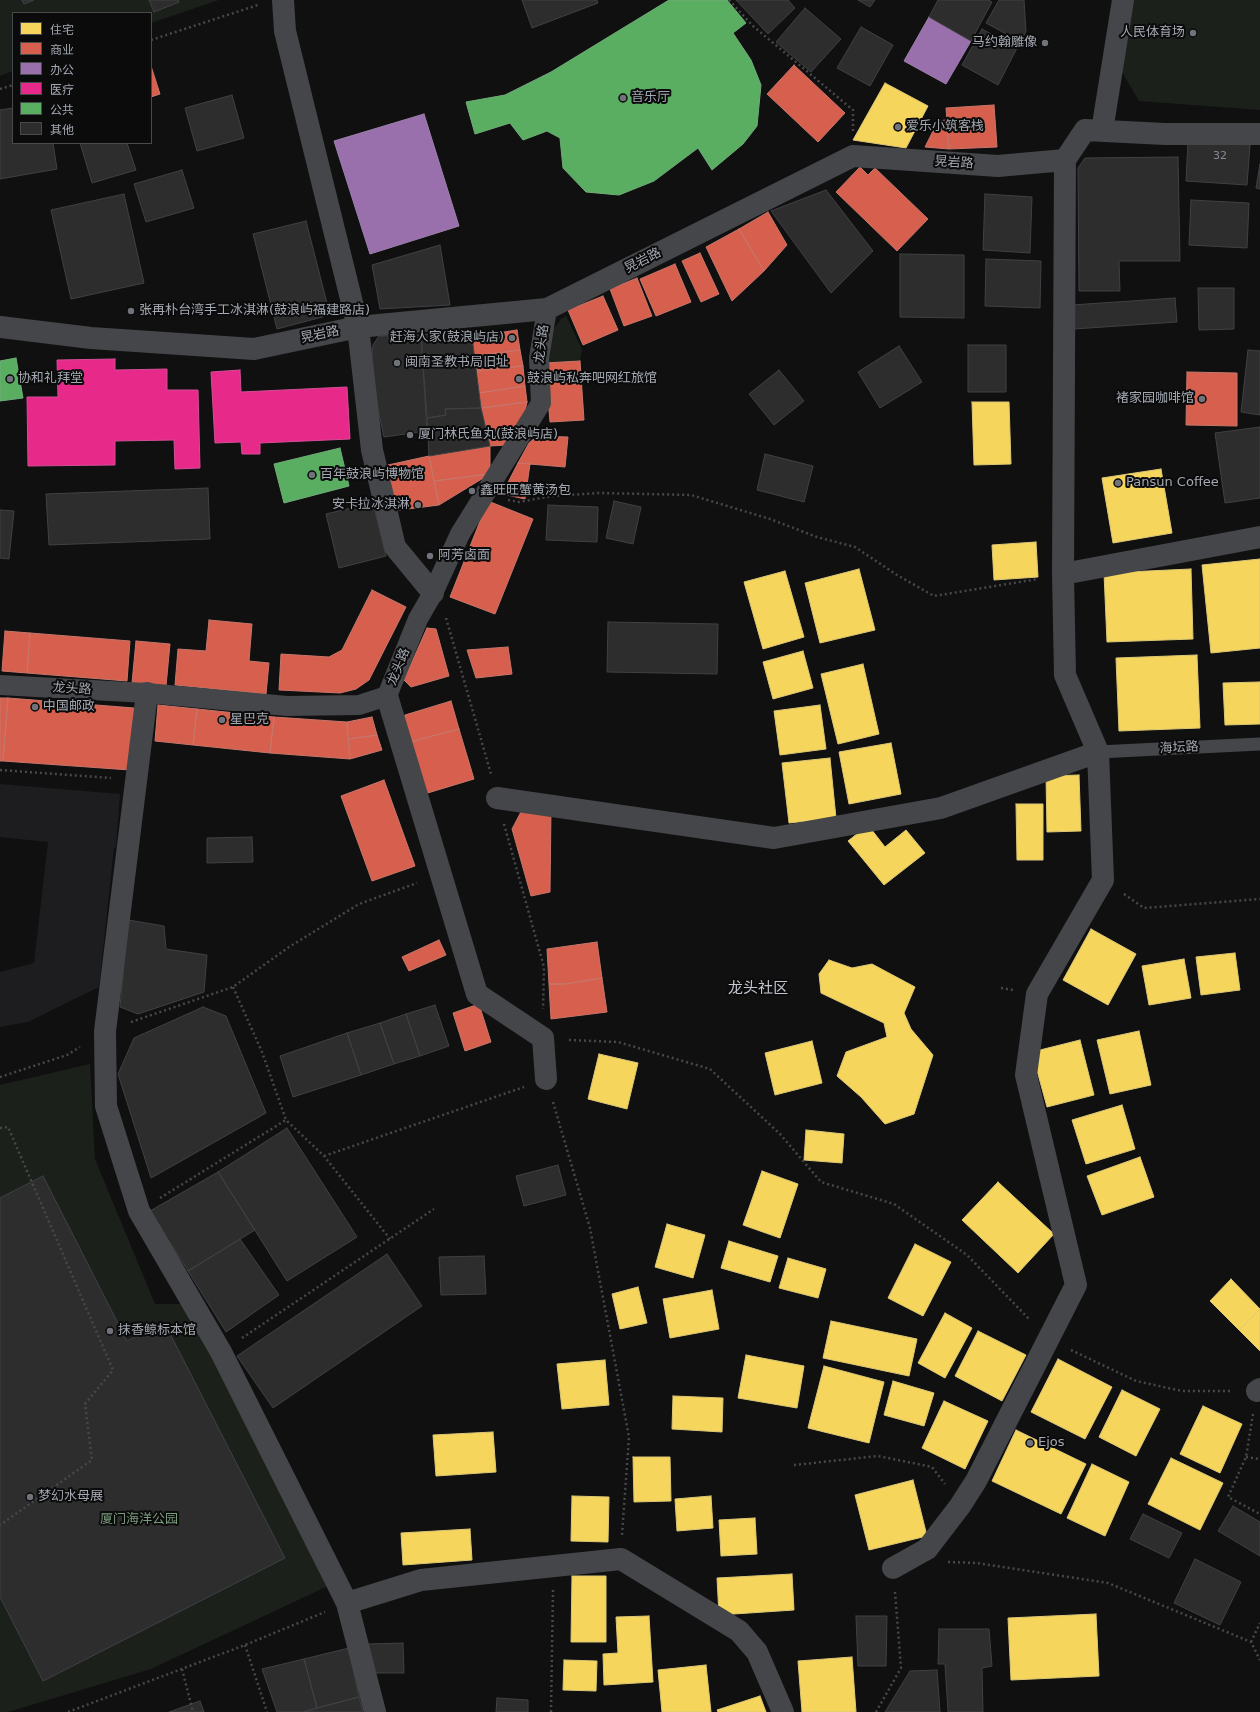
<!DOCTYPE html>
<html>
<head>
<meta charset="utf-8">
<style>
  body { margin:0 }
  #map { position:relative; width:1260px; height:1712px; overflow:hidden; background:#101011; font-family:"DejaVu Sans","Noto Sans SC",sans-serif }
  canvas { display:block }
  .legend { position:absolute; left:12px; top:12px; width:140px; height:132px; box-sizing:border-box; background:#0b0b0c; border:1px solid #484a4e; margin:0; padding:5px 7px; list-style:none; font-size:12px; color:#a3a8b1 }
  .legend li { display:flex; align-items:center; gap:8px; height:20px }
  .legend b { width:20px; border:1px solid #484a4e }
</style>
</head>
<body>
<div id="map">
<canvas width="1260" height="1712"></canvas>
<ul class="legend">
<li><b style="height:11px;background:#f6d55c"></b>住宅</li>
<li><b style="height:11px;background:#d6604d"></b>商业</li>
<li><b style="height:11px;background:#9970ab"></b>办公</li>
<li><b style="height:11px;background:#e7298a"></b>医疗</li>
<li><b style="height:11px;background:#5aae61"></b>公共</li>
<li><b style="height:11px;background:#2d2d2e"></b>其他</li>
</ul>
</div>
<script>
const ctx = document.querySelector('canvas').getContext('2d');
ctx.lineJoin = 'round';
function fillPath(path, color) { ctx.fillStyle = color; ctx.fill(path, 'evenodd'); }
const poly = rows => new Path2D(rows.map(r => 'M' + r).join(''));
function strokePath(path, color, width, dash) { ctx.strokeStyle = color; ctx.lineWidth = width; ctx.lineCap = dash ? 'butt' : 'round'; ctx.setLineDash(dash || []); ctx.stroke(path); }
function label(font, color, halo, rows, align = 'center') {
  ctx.font = font + ' "DejaVu Sans","Noto Sans SC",sans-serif'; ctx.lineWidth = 4; ctx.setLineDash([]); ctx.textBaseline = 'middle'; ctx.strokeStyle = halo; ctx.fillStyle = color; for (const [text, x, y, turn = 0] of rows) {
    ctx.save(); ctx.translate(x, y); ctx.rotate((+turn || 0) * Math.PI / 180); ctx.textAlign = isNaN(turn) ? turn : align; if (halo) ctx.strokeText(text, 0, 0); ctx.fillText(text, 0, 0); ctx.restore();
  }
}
fillPath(poly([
  [0,784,120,794,116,847,114,848,99,987,28,1022,0,1027,0,972,34,963,48,842,0,837]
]), '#1d1d1f');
fillPath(poly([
  [0,0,219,0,151,23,151,13,13,13,13,71,0,76],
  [1133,0,1260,0,1260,110,1139,101,1119,67],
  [566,316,582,349,580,361,545,363,552,331,561,319],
  [90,1064,95,1159,155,1304,186,1304,328,1586,151,1669,8,1712,0,1712,0,1085]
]), '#1b201b');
const homes = poly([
  [885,83,928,106,906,148,853,140,885,83],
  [972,402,1009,402,1011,464,974,465,972,402],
  [1161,469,1172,533,1113,543,1102,478,1161,469],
  [1036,542,1038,577,994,580,992,545,1036,542],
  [1260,559,1260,648,1211,653,1202,565,1260,559],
  [859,569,875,630,820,643,805,583,859,569],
  [1191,569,1193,639,1107,642,1104,573,1191,569],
  [785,571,804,637,763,649,744,582,785,571],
  [803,651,813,688,773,699,763,662,803,651],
  [1197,655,1200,728,1119,731,1116,658,1197,655],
  [863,664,879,734,838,744,821,674,863,664],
  [1260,682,1260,724,1225,725,1223,683,1260,682],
  [820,705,826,749,780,755,774,711,820,705],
  [891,743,901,794,849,804,839,752,891,743],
  [830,758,836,818,789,823,782,763,830,758],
  [1079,775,1081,831,1047,832,1046,776,1079,775],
  [1016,804,1043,804,1043,860,1017,860,1016,804],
  [868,825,885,847,906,830,925,853,884,885,848,841,868,825],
  [1091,929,1136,954,1108,1005,1063,980,1091,929],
  [1235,953,1240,990,1201,995,1196,957,1235,953],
  [1184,959,1191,998,1149,1005,1142,966,1184,959],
  [829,960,852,968,872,964,915,987,904,1013,911,1029,933,1055,914,1114,885,1124,861,1097,837,1076,846,1052,887,1037,884,1023,821,993,819,974,829,960],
  [1139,1031,1151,1085,1110,1094,1097,1040,1139,1031],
  [1080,1040,1094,1095,1047,1107,1032,1052,1080,1040],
  [812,1041,822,1083,775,1095,765,1053,812,1041],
  [599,1054,638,1063,627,1109,588,1099,599,1054],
  [1122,1105,1135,1149,1086,1164,1072,1120,1122,1105],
  [806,1130,844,1134,842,1163,804,1160,806,1130],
  [1140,1157,1154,1197,1102,1215,1087,1176,1140,1157],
  [762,1171,798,1184,780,1238,743,1225,762,1171],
  [998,1182,1054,1234,1018,1273,962,1220,998,1182],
  [667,1224,705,1235,693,1278,655,1267,667,1224],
  [729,1241,778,1256,770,1282,721,1268,729,1241],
  [915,1244,951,1262,923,1316,888,1298,915,1244],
  [788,1258,826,1269,818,1298,779,1288,788,1258],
  [1231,1279,1260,1309,1239,1330,1210,1301,1231,1279],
  [638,1287,647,1323,620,1329,612,1294,638,1287],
  [712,1290,719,1329,670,1338,663,1299,712,1290],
  [1260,1309,1260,1351,1239,1330,1260,1309],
  [945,1313,972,1328,945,1378,918,1363,945,1313],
  [831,1321,917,1339,909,1376,823,1358,831,1321],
  [978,1331,1026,1355,1002,1401,955,1376,978,1331],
  [746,1355,804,1366,797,1408,738,1398,746,1355],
  [1058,1359,1112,1387,1085,1439,1031,1412,1058,1359],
  [605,1360,609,1405,562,1409,557,1364,605,1360],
  [824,1366,884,1382,869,1443,808,1428,824,1366],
  [893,1381,934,1393,924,1426,884,1415,893,1381],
  [1122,1390,1160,1409,1136,1456,1099,1437,1122,1390],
  [673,1396,723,1398,722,1432,672,1429,673,1396],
  [944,1401,988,1421,965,1469,922,1448,944,1401],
  [1203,1406,1242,1424,1220,1473,1180,1454,1203,1406],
  [1016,1430,1086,1464,1061,1514,992,1481,1016,1430],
  [493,1432,496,1472,436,1476,433,1435,493,1432],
  [633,1457,670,1457,671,1501,634,1502,633,1457],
  [1171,1458,1223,1483,1200,1530,1148,1504,1171,1458],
  [1092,1464,1129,1482,1105,1536,1067,1518,1092,1464],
  [913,1480,927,1536,869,1550,855,1495,913,1480],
  [572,1496,609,1497,608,1542,571,1541,572,1496],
  [711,1496,713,1528,677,1531,675,1499,711,1496],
  [755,1518,757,1554,721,1556,719,1520,755,1518],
  [470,1529,472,1560,403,1565,401,1533,470,1529],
  [792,1574,794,1610,719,1615,717,1578,792,1574],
  [572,1576,606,1576,606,1642,571,1642,572,1576],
  [1096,1614,1099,1676,1011,1680,1008,1618,1096,1614],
  [649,1616,653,1682,604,1685,603,1654,618,1653,616,1617,649,1616],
  [852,1657,856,1712,802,1712,798,1661,852,1657],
  [564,1660,597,1661,596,1691,563,1690,564,1660],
  [706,1665,711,1712,662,1712,658,1670,706,1665],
  [760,1696,766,1712,718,1712,717,1710,760,1696]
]);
fillPath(homes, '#f6d55c');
strokePath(homes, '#ddc876', 1);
const shops = poly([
  [794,65,845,113,818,142,767,94,794,65],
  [151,66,160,94,151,97,151,66],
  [994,105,997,147,949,149,946,108,994,105],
  [946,120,949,149,925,147,938,121,946,120],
  [860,167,868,175,875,168,928,219,897,251,836,192,860,167],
  [768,212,787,245,764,271,739,229,768,212],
  [739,229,764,271,732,301,706,247,739,229],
  [700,253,719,294,701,302,682,261,700,253],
  [675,264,691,302,656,316,640,279,675,264],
  [637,278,652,316,624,326,610,289,637,278],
  [603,296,618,330,583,345,568,310,603,296],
  [517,330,520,350,474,356,472,337,517,330],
  [520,350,523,366,477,371,474,356,520,350],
  [580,361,584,420,550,422,545,363,580,361],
  [523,366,525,386,479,393,477,371,523,366],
  [1187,372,1237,373,1237,426,1186,425,1187,372],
  [525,386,527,402,481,408,479,393,525,386],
  [527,402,525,412,507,445,490,446,481,408,527,402],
  [537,436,568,437,565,467,518,463,529,443,537,436],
  [490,446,490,474,434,481,429,456,490,446],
  [429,456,439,505,392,511,388,465,429,456],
  [518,463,530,464,525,499,502,494,518,463],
  [490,474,439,505,434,481,490,474],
  [488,501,533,519,495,614,450,597,488,501],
  [372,590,406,607,369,680,356,689,340,693,279,690,281,654,329,657,342,650,372,590],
  [209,620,252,624,249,661,269,663,266,694,175,685,178,649,206,651,209,620],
  [427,628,436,629,449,676,411,687,404,680,427,628],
  [5,631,30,633,27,673,2,671,5,631],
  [30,633,130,641,127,681,27,673,30,633],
  [136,641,170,644,166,686,132,683,136,641],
  [508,647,512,674,476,678,467,650,508,647],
  [0,698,8,698,3,761,0,761,0,698],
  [8,698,134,708,130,770,3,761,8,698],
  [451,701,459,729,406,743,400,723,405,715,451,701],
  [158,705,197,709,193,745,155,741,158,705],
  [197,709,274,717,270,753,193,745,197,709],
  [274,717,347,722,350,759,270,753,274,717],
  [372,717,377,735,348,739,347,722,372,717],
  [459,729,474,779,421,795,406,743,459,729],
  [377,735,382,750,350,759,348,739,377,735],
  [384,780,415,866,372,881,341,796,384,780],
  [523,808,551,810,550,892,531,896,512,829,523,808],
  [439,940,446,955,409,971,402,957,439,940],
  [597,942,602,978,565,984,549,984,547,949,597,942],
  [602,978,607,1012,551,1019,549,984,565,984,602,978],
  [479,1004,491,1042,465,1051,453,1013,479,1004]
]);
fillPath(shops, '#d6604d');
strokePath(shops, '#c7766b', 1);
const offices = poly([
  [929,17,971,41,946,84,904,61,929,17],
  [424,114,459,226,370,254,334,141,424,114]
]);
fillPath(offices, '#9970ab');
strokePath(offices, '#9c81ad', 1);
const health = poly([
  [115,359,115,370,167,369,167,390,198,390,200,468,175,469,174,440,115,441,115,465,28,466,27,397,58,397,57,360,115,359],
  [240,370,241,392,347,387,350,439,260,443,260,454,242,454,241,442,215,443,211,372,240,370]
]);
fillPath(health, '#e7298a');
strokePath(health, '#d34f96', 1);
const public = poly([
  [669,0,727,0,746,23,733,33,751,60,761,85,757,126,743,144,712,170,698,148,654,181,619,195,586,192,563,168,560,138,547,131,523,140,510,123,475,134,466,102,505,95,551,72,669,0],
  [16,358,23,398,0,401,0,361,16,358],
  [340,448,349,486,284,503,274,464,340,448]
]);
fillPath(public, '#5aae61');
strokePath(public, '#70ac79', 1);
const building = poly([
  [22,0,34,0,24,4,22,0],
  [149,0,178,0,179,2,154,12,149,0],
  [522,0,597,0,598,3,532,28,522,0],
  [736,0,788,0,795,8,768,34,736,0],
  [858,0,875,0,870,7,858,0],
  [938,0,988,0,992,2,971,41,929,17,938,0],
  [999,0,1024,0,1026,31,1021,42,986,23,999,0],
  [805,8,841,39,811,72,776,42,805,8],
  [861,27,893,45,870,86,837,68,861,27],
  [982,29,1017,48,998,85,962,65,982,29],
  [232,95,244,138,197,151,185,108,232,95],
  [13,108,13,143,53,143,57,169,0,179,0,110,13,108],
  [1188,141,1250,145,1247,185,1186,181,1188,141],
  [80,143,127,143,136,170,92,183,80,143],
  [1178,157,1180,261,1119,261,1120,291,1079,291,1078,168,1085,158,1178,157],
  [1260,164,1260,189,1256,188,1260,164],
  [182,170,194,208,146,222,134,184,182,170],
  [826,190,873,251,831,293,771,211,826,190],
  [124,194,144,283,71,299,51,210,124,194],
  [985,194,1032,197,1030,253,983,250,985,194],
  [1191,200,1249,203,1247,248,1189,245,1191,200],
  [306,221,330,315,277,329,253,234,306,221],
  [440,245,450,305,380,309,372,265,440,245],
  [900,254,964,255,964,318,900,317,900,254],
  [986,259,1041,261,1040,308,985,306,986,259],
  [1198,288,1234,288,1234,329,1199,330,1198,288],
  [1175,298,1177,322,1074,329,1072,305,1175,298],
  [469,329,472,337,481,408,445,409,446,415,427,418,421,335,469,329],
  [421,335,427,431,384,437,370,372,373,345,379,336,421,335],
  [968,345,1006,345,1006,392,968,392,968,345],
  [899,346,922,382,880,408,858,372,899,346],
  [1248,350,1260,351,1260,415,1241,412,1248,350],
  [779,370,804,401,774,425,749,394,779,370],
  [481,408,490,446,429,456,427,418,446,415,445,409,481,408],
  [1260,427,1260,498,1225,503,1215,433,1260,427],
  [765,454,813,466,804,502,757,490,765,454],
  [208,488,210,539,49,545,46,494,208,488],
  [614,501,641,507,633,544,606,538,614,501],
  [373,503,386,556,339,568,326,514,373,503],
  [548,505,598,507,597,542,546,540,548,505],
  [0,510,14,511,9,559,0,558,0,510],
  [608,622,718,624,717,674,607,672,608,622],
  [252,837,253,862,207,863,207,838,252,837],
  [128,920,164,926,166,949,207,955,204,992,138,1014,120,1007,128,920],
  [435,1005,449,1046,420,1056,406,1014,435,1005],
  [203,1007,226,1016,266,1113,151,1178,118,1074,134,1038,203,1007],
  [406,1014,420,1056,394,1064,380,1023,406,1014],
  [380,1023,394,1064,361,1075,347,1033,380,1023],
  [347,1033,361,1075,293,1097,280,1056,347,1033],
  [287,1128,357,1237,287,1281,218,1172,287,1128],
  [558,1165,566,1195,524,1206,516,1176,558,1165],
  [218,1172,255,1230,188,1271,150,1211,218,1172],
  [43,1176,127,1341,164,1322,285,1558,43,1681,0,1597,0,1198,43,1176],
  [240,1239,279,1295,226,1332,188,1271,240,1239],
  [387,1254,422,1306,273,1408,237,1356,387,1254],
  [484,1256,486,1294,441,1295,439,1257,484,1256],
  [1233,1506,1260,1522,1260,1556,1218,1531,1233,1506],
  [1143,1514,1182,1533,1169,1558,1130,1539,1143,1514],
  [1195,1559,1241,1582,1220,1625,1174,1603,1195,1559],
  [856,1616,887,1616,886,1666,858,1666,856,1616],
  [939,1629,989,1629,992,1666,982,1668,983,1712,948,1712,945,1664,938,1664,939,1629],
  [403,1643,404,1673,375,1673,368,1644,403,1643],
  [349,1648,359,1697,317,1708,304,1659,349,1648],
  [304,1659,317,1708,303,1712,277,1712,262,1669,304,1659],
  [937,1670,940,1712,885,1712,910,1671,937,1670],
  [359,1697,363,1712,303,1712,317,1708,359,1697],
  [497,1698,528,1700,528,1712,496,1712,497,1698],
  [200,1701,204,1712,169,1712,200,1701]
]);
fillPath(building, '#2d2d2e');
strokePath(building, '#404144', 1);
strokePath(poly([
  [729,0,753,26,853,110,853,132],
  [151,40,258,5],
  [0,89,13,85],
  [508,500,519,502,553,496,599,493,691,495,770,519,817,537,855,547,897,575,934,596,1038,579],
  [446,618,491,774],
  [0,770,111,778],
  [504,824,544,967,543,1009],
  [1124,894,1144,908,1260,899],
  [233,987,262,1052,286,1120,324,1156,390,1239],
  [1001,988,1013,990],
  [131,1022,233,987,289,947,359,904,417,883],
  [569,1040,618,1042,710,1069,780,1134,821,1182,894,1204,967,1255,1030,1320],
  [0,1077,67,1055,80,1047],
  [553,1102,590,1228,629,1437,622,1535],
  [0,1128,8,1127,113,1370,85,1404,92,1460,0,1525],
  [324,1156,524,1087],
  [160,1198,286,1120],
  [242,1338,434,1209],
  [1071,1350,1136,1381,1182,1391,1232,1391],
  [1253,1414,1246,1457,1228,1497,1260,1514],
  [1246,1457,1260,1459],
  [794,1465,878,1456,932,1467,945,1484],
  [948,1562,977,1563,1108,1583,1251,1642,1260,1660],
  [1251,1642,1260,1623],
  [245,1645,267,1712],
  [182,1669,193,1712],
  [68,1712,245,1645,325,1612],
  [551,1712,553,1590],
  [876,1712,901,1668,895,1592]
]), '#46484b', 2.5, [2, 3]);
strokePath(poly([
  [1098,752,1260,744]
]), '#454649', 13);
strokePath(poly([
  [0,685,147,693,287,706,359,705,387,696,418,619,433,593,460,534,541,403,539,358,547,309]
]), '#454649', 20);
strokePath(poly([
  [283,0,285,31,358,327,372,450,395,547,433,593],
  [1102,131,1123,0],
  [1065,160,1085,130,1165,134,1260,134],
  [0,327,91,338,254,349,358,327,547,309,853,156,998,166,1065,160],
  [1063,574,1065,160],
  [147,693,105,1031,106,1106,139,1211,221,1352,347,1603,375,1712],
  [387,696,477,994,543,1038,546,1079],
  [1098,752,1065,675,1063,574,1260,537],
  [497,798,774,838,941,808,1098,752,1103,880,1037,994,1026,1075,1076,1285,976,1481,960,1506,927,1549,893,1568],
  [1257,1391,1260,1389],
  [347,1603,421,1580,621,1559,739,1631,757,1652,783,1712]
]), '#454649', 22);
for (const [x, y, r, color] of [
  [1193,33,4,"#707379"],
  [1045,43,4,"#707379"],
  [623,98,4,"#707379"],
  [898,127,4,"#707379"],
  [131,311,4,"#707379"],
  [512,338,4,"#707379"],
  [397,363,4,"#707379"],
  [10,379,4,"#707379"],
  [519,379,4,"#707379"],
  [1202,399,4,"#707379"],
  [410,435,4,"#707379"],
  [312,475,4,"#707379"],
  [1118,483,4,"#707379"],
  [472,491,4,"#707379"],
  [418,505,4,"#707379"],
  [430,556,4,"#707379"],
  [35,707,4,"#707379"],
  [222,720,4,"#707379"],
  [110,1331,4,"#707379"],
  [1030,1443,4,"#707379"],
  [30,1497,4,"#707379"]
]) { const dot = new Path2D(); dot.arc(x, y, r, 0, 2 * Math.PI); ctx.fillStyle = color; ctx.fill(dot); strokePath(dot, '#0b0b0c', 1.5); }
label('11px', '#868990', null, [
  ["32",1220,156]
]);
label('13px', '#a3a8b1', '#0b0b0c', [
  ["人民体育场",1185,33,"right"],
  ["马约翰雕像",1037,43,"right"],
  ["音乐厅",631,98],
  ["爱乐小筑客栈",906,127],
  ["张再朴台湾手工冰淇淋(鼓浪屿福建路店)",139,311],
  ["赶海人家(鼓浪屿店)",504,338,"right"],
  ["闽南圣教书局旧址",405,363],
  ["协和礼拜堂",18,379],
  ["鼓浪屿私奔吧网红旅馆",527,379],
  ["褚家园咖啡馆",1194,399,"right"],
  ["厦门林氏鱼丸(鼓浪屿店)",418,435],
  ["百年鼓浪屿博物馆",320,475],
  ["Pansun Coffee",1126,483],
  ["鑫旺旺蟹黄汤包",480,491],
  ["安卡拉冰淇淋",410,505,"right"],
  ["阿芳卤面",438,556],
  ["中国邮政",43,707],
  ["星巴克",230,720],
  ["抹香鲸标本馆",118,1331],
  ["Ejos",1038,1443],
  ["梦幻水母展",38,1497]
], 'left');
label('13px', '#a3a8b1', '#0b0b0c', [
  ["晃岩路",954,163,4],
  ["晃岩路",643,261,-27],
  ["晃岩路",320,335,-12],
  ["龙头路",542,344,-83],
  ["龙头路",399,667,-68],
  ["龙头路",72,689,3],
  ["海坛路",1179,748,-3]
]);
label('13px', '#7b9a7c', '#0b0b0c', [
  ["厦门海洋公园",139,1520]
]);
label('15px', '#c3c6cd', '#0b0b0c', [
  ["龙头社区",758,989]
]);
</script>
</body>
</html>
